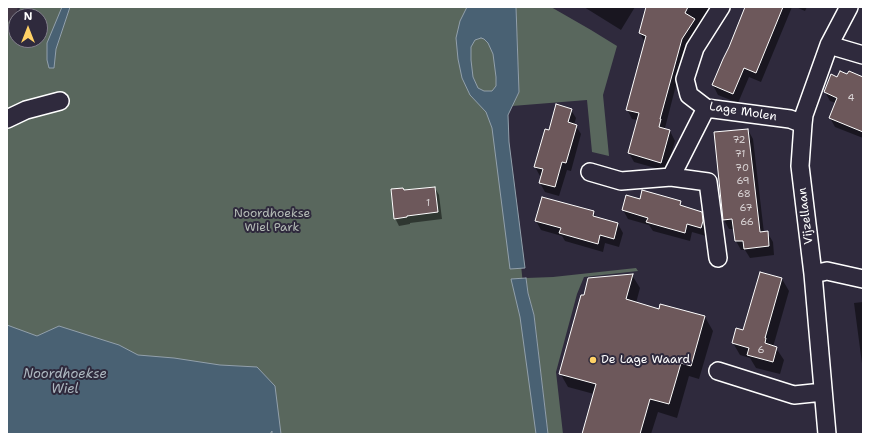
<!DOCTYPE html>
<html>
<head>
<meta charset="utf-8">
<style>
  body { margin:0 }
  #map { position:relative; width:870px; height:441px; overflow:hidden; background:#2f2a3d; font-family:"Shantell Sans",sans-serif }
  canvas { display:block }
  .frame { position:absolute; inset:0; border:8px solid #fff; pointer-events:none }
  .north { position:absolute; left:8px; top:8px; width:40px; height:40px; box-sizing:border-box; background:#2f2a3d; border:1px solid #827f8b; border-radius:50%; rotate:0deg; font-size:11px; font-weight:700; line-height:16px; text-align:center; color:#fff }
  .north::after { content:''; display:block; margin:auto; width:14px; height:18px; background:#ffd166; clip-path:polygon(50% 0,100% 100%,50% 72%,0 100%) }
</style>
</head>
<body>
<div id="map">
<canvas width="870" height="441"></canvas>
<div class="frame"></div>
<div class="north">N</div>
</div>
<script>
const ctx = document.querySelector('canvas').getContext('2d');
ctx.lineJoin = 'round';
function fillPath(path, color) { ctx.fillStyle = color; ctx.fill(path, 'evenodd'); }
const poly = rows => new Path2D(rows.map(r => 'M' + r).join(''));
function strokePath(path, color, width, dash) { ctx.strokeStyle = color; ctx.lineWidth = width; ctx.lineCap = dash ? 'butt' : 'round'; ctx.setLineDash(dash || []); ctx.stroke(path); }
function label(font, color, halo, rows, align = 'center') {
  ctx.font = font + ' "Shantell Sans",sans-serif'; ctx.lineWidth = 4; ctx.setLineDash([]); ctx.textBaseline = 'middle'; ctx.strokeStyle = halo; ctx.fillStyle = color; for (const [text, x, y, turn = 0] of rows) {
    ctx.save(); ctx.translate(x, y); ctx.rotate((+turn || 0) * Math.PI / 180); ctx.textAlign = isNaN(turn) ? turn : align; if (halo) ctx.strokeText(text, 0, 0); ctx.fillText(text, 0, 0); ctx.restore();
  }
}
fillPath(poly([
  [7,7,18,7,7,43]
]), '#423846');
fillPath(poly([
  [20,7,495,7,498,36,538,434,7,434,7,23,19,12],
  [16,16,40,16,40,40,16,40],
  [516,7,551,7,591,30,617,46,603,95,609,156,592,152,587,100,512,106,519,92],
  [636,268,638,271,584,277,577,294,556,372,563,434,548,434,534,315,528,293,526,278,553,277]
]), '#59675d');
const water = poly([
  [62,7,70,7,56,49,54,68,49,68,47,60,47,43,62,7],
  [467,7,516,7,519,92,508,115,509,142,525,268,510,269,492,128,486,112,470,95,462,78,458,59,456,38,460,21,467,7],
  [481,38,484,39,488,43,493,54,496,77,496,86,492,91,484,91,478,88,473,77,471,60,471,47,475,40,481,38],
  [526,278,528,293,534,315,548,434,536,434,520,317,511,279,526,278],
  [7,325,37,336,59,326,119,345,138,355,174,358,220,365,257,367,275,386,281,434,272,434,272,431,270,434,7,434,7,325]
]);
fillPath(water, '#496173');
strokePath(water, '#92a0ab', 1);
fillPath(poly([
  [584,7,635,7,621,30],
  [647,7,713,7,687,48,675,89,665,128,666,129,670,131,675,141,666,171,634,162,629,153,638,120,632,119,627,109,645,43,640,33],
  [747,7,792,7,761,82,749,77,738,103,718,95,713,85],
  [796,7,807,7,805,11],
  [838,78,863,78,863,138,835,127,830,118,836,103,830,101,825,92],
  [571,110,576,118,574,125,576,126,581,134,571,171,567,170,559,196,545,192,540,183,542,176,540,176,535,167,550,131],
  [748,130,753,139,764,233,767,232,773,242,774,255,750,258,745,250,741,250,736,241,734,229,729,229,724,220],
  [435,188,439,195,442,219,410,223,410,224,399,226,395,218,404,191],
  [641,200,680,202,683,208,701,213,706,222,707,230,706,236,692,232,690,241,653,231,649,225,628,219,623,210],
  [593,212,597,218,618,224,623,233,619,247,605,243,603,252,565,241,562,236,541,230,536,221],
  [632,275,640,288,636,303,660,310,661,305,705,317,713,331,699,379,689,376,677,418,658,412,651,434,583,434,594,394,568,387,560,373],
  [782,279,789,291,773,347,776,348,784,360,780,374,756,368,750,358,740,355,733,343,744,331],
  [863,302,863,371,854,303]
]), '#0007');
const building = poly([
  [646,7,688,7,685,13,695,19,682,39,660,119,661,119,659,127,670,130,661,163,628,153,639,113,626,110,646,36,639,33,646,7],
  [745,7,783,7,756,73,744,68,733,94,712,85,723,59,729,47,745,7],
  [840,71,847,74,849,71,863,77,863,132,829,118,837,98,824,92,831,74,837,77,840,71],
  [556,104,572,109,568,122,577,125,566,163,562,162,555,187,539,183,543,169,534,167,545,129,549,130,556,104],
  [748,129,760,232,768,231,769,246,744,249,743,241,735,241,732,219,723,220,714,132,748,129],
  [435,187,438,212,407,216,407,217,394,219,391,189,403,188,404,190,435,187],
  [642,190,681,201,680,205,702,212,703,221,701,228,687,224,685,233,646,222,648,218,622,210,626,195,640,199,642,190],
  [542,197,594,211,593,216,618,223,614,239,600,235,598,244,559,233,561,228,535,221,542,197],
  [760,272,782,278,765,338,766,338,765,343,777,347,773,362,747,355,749,348,732,343,736,328,743,330,760,272],
  [633,274,626,299,659,309,660,304,705,316,691,366,681,363,669,404,650,399,640,434,582,434,596,384,559,374,581,295,584,295,588,278,633,274]
]);
fillPath(building, '#6d585b');
strokePath(building, '#fff', 1);
const minor = poly([
  [721,7,695,48,685,79,689,95,706,108,790,119,803,124],
  [829,45,863,55],
  [7,119,26,110,60,101],
  [590,172,621,181,671,177,708,182,718,258],
  [671,177,706,108],
  [813,274,827,271,863,279],
  [718,371,794,395,823,392],
  [827,434,813,274,800,166,803,124,804,115,829,45,849,7]
]);
strokePath(minor, '#fff', 20);
strokePath(minor, '#2f2a3d', 17);
for (const [x, y, r, color] of [
  [593,360,4,"#ffd166"]
]) { const dot = new Path2D(); dot.arc(x, y, r, 0, 2 * Math.PI); ctx.fillStyle = color; ctx.fill(dot); strokePath(dot, '#2f2a3d', 1.5); }
label('10px', '#dad5d6', null, [
  ["4",851,98],
  ["72",739,140],
  ["71",740,154],
  ["70",742,168],
  ["69",743,181],
  ["68",744,194],
  ["1",428,203],
  ["67",746,208],
  ["66",747,222],
  ["6",761,350]
]);
label('12px', '#fff', '#2f2a3d', [
  ["Lage Molen",743,112,9],
  ["Vijzellaan",806,216,-97]
]);
label('12px', '#b4bbb6', '#2f2a3d', [
  ["Noordhoekse",272,214],
  ["Wiel Park",272,228]
]);
label('12px', '#fff', '#2f2a3d', [
  ["De Lage Waard",601,360]
], 'left');
label('italic 13px', '#adb8c0', '#2f2a3d', [
  ["Noordhoekse",65,375],
  ["Wiel",65,390]
]);
</script>
</body>
</html>
